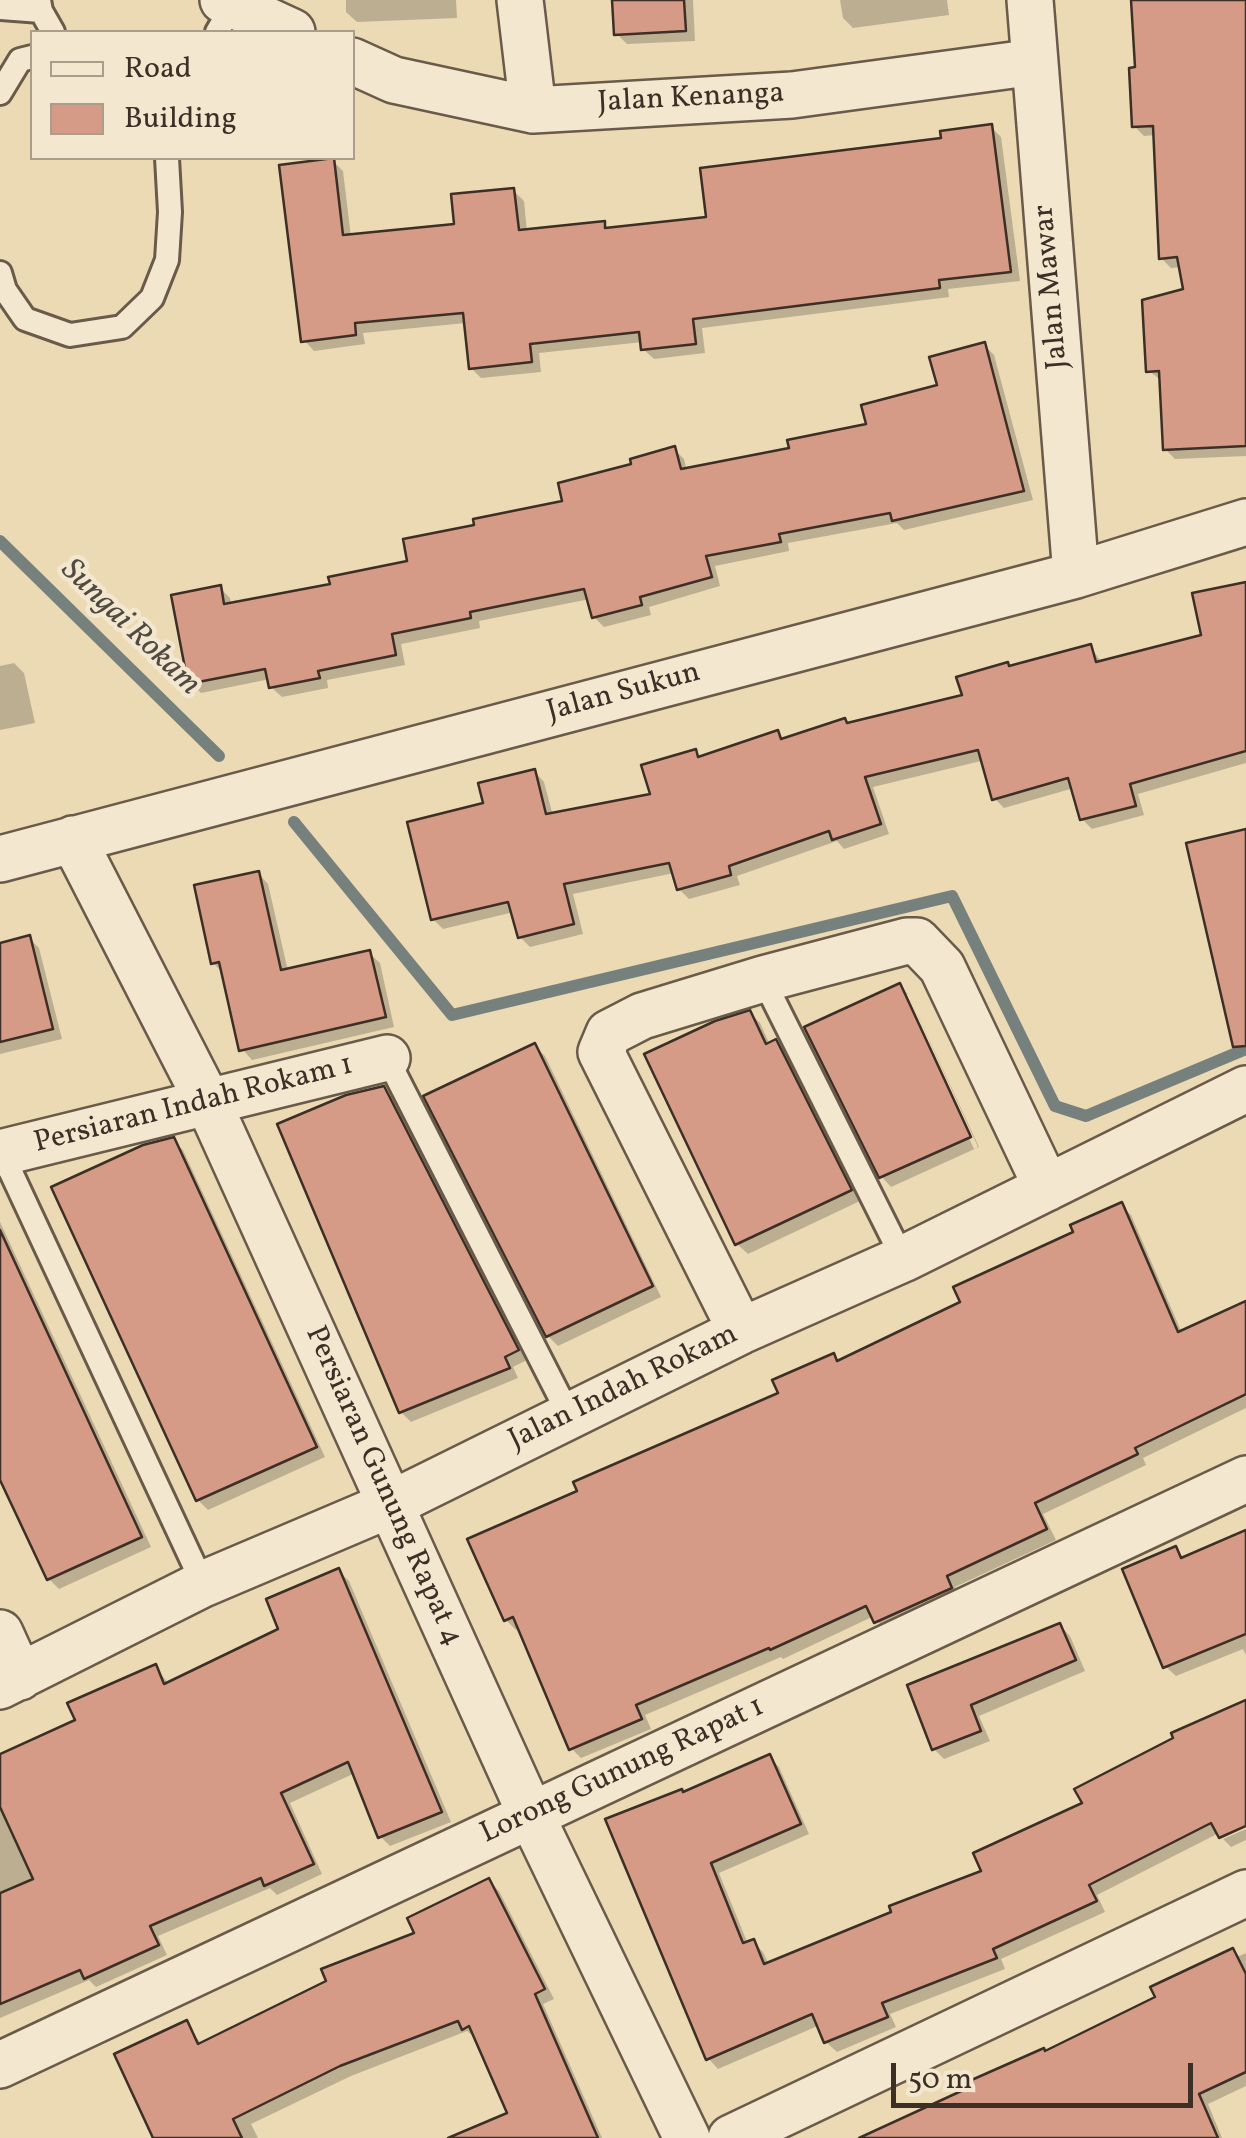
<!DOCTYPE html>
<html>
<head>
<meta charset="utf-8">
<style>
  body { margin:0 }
  #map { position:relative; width:1246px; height:2138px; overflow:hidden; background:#ecdab5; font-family:Vollkorn,serif }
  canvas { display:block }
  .legend { position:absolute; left:30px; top:30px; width:325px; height:130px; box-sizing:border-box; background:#f3e7cf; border:2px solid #aa9d8b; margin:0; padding:12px 18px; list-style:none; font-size:30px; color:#3d2f26 }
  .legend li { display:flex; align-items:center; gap:20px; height:50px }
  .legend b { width:50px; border:2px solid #aa9d8b }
  .scale { position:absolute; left:891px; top:2063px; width:302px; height:45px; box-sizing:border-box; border:5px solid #3d2f26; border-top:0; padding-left:12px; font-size:30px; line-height:35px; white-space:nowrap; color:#3d2f26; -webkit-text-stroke:8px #f3e7cf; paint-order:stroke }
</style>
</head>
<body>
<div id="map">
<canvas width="1246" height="2138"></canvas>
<ul class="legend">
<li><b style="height:12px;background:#f3e7cf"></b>Road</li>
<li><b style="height:28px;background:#d59b87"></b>Building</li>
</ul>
<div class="scale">50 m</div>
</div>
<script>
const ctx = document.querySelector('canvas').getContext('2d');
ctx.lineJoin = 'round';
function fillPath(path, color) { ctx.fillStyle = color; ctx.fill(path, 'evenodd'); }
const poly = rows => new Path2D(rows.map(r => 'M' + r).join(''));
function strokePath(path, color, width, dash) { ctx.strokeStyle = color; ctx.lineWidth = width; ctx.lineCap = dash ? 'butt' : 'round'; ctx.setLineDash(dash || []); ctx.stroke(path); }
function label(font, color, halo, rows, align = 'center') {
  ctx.font = font + ' Vollkorn,serif'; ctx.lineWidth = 9; ctx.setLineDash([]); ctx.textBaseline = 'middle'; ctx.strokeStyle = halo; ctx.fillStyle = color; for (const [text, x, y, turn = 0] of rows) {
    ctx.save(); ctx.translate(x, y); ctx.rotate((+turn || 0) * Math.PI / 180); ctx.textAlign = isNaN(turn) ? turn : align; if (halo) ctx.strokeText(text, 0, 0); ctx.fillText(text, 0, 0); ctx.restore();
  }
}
fillPath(poly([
  [346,0,456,0,457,18,357,22,346,12],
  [614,0,693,0,695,41,627,44,617,34],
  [840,0,947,0,949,15,853,28,843,18],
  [1134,0,1246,0,1246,456,1175,459,1165,449,1162,381,1149,371,1186,291,1181,267,1171,268,1161,258,1156,135,1144,136,1134,126,1137,70],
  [991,127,1001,137,1020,281,948,289,949,297,702,328,705,353,654,359,643,349,643,342,539,353,541,372,481,378,471,368,466,323,363,333,365,344,314,351,304,340,333,161,343,171,351,237,457,226,513,190,524,201,527,232,604,224,610,230,709,219],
  [984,345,994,355,1033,500,904,530,897,523,788,543,789,551,715,566,720,586,649,607,651,615,604,627,594,617,590,599,479,621,480,628,401,644,405,665,327,680,328,688,282,697,271,687,270,679,201,693,191,683,220,588,230,598,231,605,333,586,410,563,477,526,565,503,634,466,674,449,684,459,687,471,792,450,869,426,940,387],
  [1246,585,1246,763,1138,794,1144,815,1092,829,1082,819,1074,788,1004,808,994,798,981,761,873,787,889,834,844,849,837,841,737,876,740,885,689,899,679,889,674,873,573,894,583,934,530,947,520,937,514,912,443,929,433,919,486,805,534,771,544,782,553,816,653,796,695,752,701,758,777,733,785,741,965,697,1010,668,1090,646,1102,663,1204,637],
  [14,663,24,673,35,723,0,730,0,666],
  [258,873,268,884,288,971,369,953,380,963,394,1027,252,1060,242,1049,224,974,213,963],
  [29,938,39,948,62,1039,0,1054,0,945],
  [899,986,908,994,902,994,974,1149,978,1147,908,994,979,1147,891,1187,881,1176],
  [750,1013,760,1023,770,1045,776,1042,786,1052,860,1201,748,1254,737,1244,648,1055],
  [535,1046,545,1056,661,1297,558,1346,548,1336],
  [384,1088,394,1099,527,1360,513,1367,518,1378,411,1422,401,1412],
  [173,1140,183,1150,325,1457,208,1510,198,1500],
  [1121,1205,1131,1215,1182,1333,1246,1305,1246,1408,1143,1458,1146,1465,1043,1514,1056,1540,955,1587,961,1599,886,1632,874,1616,783,1659,781,1657,645,1715,651,1729,581,1758,571,1748,520,1628,516,1630,506,1620,580,1492,781,1394,833,1356,840,1363,963,1303],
  [0,1222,151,1547,59,1589,49,1579,0,1474],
  [1246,1534,1246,1655,1243,1649,1176,1676,1165,1666,1176,1549,1185,1559],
  [339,1571,349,1581,451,1822,390,1846,380,1836,355,1773,290,1803,322,1874,277,1895,270,1888,158,1936,167,1955,96,1987,89,1980,0,2018,0,1756,78,1722,155,1667,169,1684,282,1630],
  [1060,1626,1070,1636,1085,1671,979,1716,990,1741,944,1759,934,1749,910,1686],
  [1246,1702,1246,1824,1221,1834,1221,1838,1219,1833,1097,1895,1105,1912,1001,1959,1005,1969,890,2014,896,2027,837,2052,826,2042,820,2025,718,2069,708,2058,683,1795,769,1757,779,1767,809,1834,719,1873,748,1944,753,1942,763,1952,769,1965,984,1872],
  [1246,1829,1246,1840,1231,1847,1223,1839],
  [489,1881,499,1891,554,1999,543,2004,602,2138,452,2138,510,2114,475,2038,467,2031,351,2076,251,2124,258,2138,156,2138,186,2023,202,2045,418,1934],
  [1233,1951,1239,1956,1246,1953,1246,2086,1208,2104,1222,2138,865,2138,1159,1998]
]), '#0003');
strokePath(poly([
  [0,541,219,756],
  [294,822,452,1015,952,896,1055,1106,1086,1116,1246,1049]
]), '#76817d', 12);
const building = poly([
  [612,0,684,0,686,31,614,35,612,0],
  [1131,0,1246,0,1246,446,1163,450,1159,371,1146,372,1142,300,1183,289,1177,257,1159,259,1153,126,1132,127,1129,68,1135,67,1131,0],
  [992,124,1011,272,939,280,940,288,693,319,696,344,641,350,639,332,530,344,532,362,469,369,463,313,355,323,356,335,301,342,279,165,334,158,343,235,454,224,451,194,514,188,519,230,605,221,605,228,706,217,700,168,941,138,940,131,992,124],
  [985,342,1024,491,892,521,890,513,779,534,781,542,706,556,712,577,640,597,642,605,592,618,584,589,470,612,471,618,392,634,396,655,318,671,320,678,269,688,265,669,188,684,171,595,221,585,224,604,330,584,328,577,407,561,403,539,474,525,473,519,562,501,558,483,631,464,630,459,675,446,681,469,789,448,787,440,866,424,861,405,937,385,929,357,985,342],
  [1246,582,1246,751,1130,784,1136,806,1080,820,1068,778,992,800,978,750,865,777,881,824,832,840,829,831,729,866,731,875,677,890,669,863,564,884,574,924,518,938,508,902,431,920,407,822,483,803,478,783,535,769,546,814,650,794,641,765,696,749,698,757,778,730,781,739,845,718,847,723,962,695,956,677,1008,662,1009,666,1091,644,1096,662,1201,635,1192,593,1246,582],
  [1246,829,1246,1046,1233,1047,1186,843,1246,829],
  [259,871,281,970,370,950,386,1017,239,1051,219,962,211,964,194,885,259,871],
  [30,935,53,1029,0,1042,0,943,30,935],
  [900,983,971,1137,879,1178,804,1027,900,983],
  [750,1010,766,1044,776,1039,852,1190,735,1245,644,1054,715,1021,750,1010],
  [535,1043,653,1286,546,1337,423,1096,535,1043],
  [384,1086,519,1350,505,1357,510,1368,399,1413,277,1124,346,1095,384,1086],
  [174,1137,317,1447,196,1501,51,1187,143,1145,174,1137],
  [1122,1202,1178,1332,1246,1301,1246,1394,1135,1448,1138,1454,1035,1503,1047,1529,947,1576,952,1588,874,1623,866,1606,770,1650,769,1648,636,1705,642,1719,569,1750,513,1617,504,1621,467,1539,577,1491,573,1482,778,1393,772,1380,834,1353,837,1361,960,1302,953,1287,1073,1232,1070,1225,1122,1202],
  [0,1230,142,1537,47,1580,0,1480,0,1230],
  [1246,1530,1246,1634,1163,1668,1122,1569,1176,1546,1181,1558,1246,1530],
  [339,1568,442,1812,378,1838,348,1762,281,1793,314,1864,264,1886,261,1878,150,1926,159,1945,84,1979,80,1970,0,2004,0,1893,33,1879,0,1807,0,1754,75,1720,67,1703,156,1664,164,1684,278,1629,266,1599,339,1568],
  [1060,1623,1076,1660,971,1705,981,1731,932,1750,907,1685,1060,1623],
  [1246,1700,1246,1826,1219,1838,1211,1823,1089,1885,1097,1901,993,1949,997,1958,882,2003,888,2017,824,2043,812,2014,706,2060,605,1819,682,1789,683,1792,770,1754,801,1824,711,1863,743,1943,754,1939,764,1964,891,1912,889,1906,981,1871,973,1853,1082,1803,1074,1789,1173,1738,1171,1733,1246,1700],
  [489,1878,545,1989,535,1994,598,2138,448,2138,507,2113,469,2026,462,2030,458,2021,340,2066,233,2119,242,2138,153,2138,114,2054,187,2020,198,2044,326,1981,321,1969,414,1933,407,1918,489,1878],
  [1233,1948,1246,1974,1246,2072,1199,2094,1218,2138,859,2138,970,2087,967,2082,1044,2048,1045,2051,1155,1997,1150,1987,1233,1948]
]);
fillPath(building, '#d59b87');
strokePath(building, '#3d2f26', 2.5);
const lane = poly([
  [39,0,41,11,53,32],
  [0,8,41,11],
  [217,32,233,5],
  [0,93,20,60,32,57],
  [0,273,5,290,25,319,70,335,122,327,152,298,167,260,170,212,167,158],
  [763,979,903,1259],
  [387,1058,569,1415],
  [2,1153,203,1584]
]);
const street = poly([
  [223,0,292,32],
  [520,0,533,110],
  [1030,0,1076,575],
  [352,61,394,80,533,110,792,95,1035,62],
  [73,839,208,1102,531,1815,687,2138],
  [0,859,1076,575,1246,522],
  [0,1153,387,1058],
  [741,1331,601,1052,609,1033,642,1016,763,979,907,941,917,941,942,967,1047,1188],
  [0,1633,20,1677],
  [0,1686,203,1584,389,1505,741,1331,903,1259,1246,1089],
  [0,2065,1246,1479],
  [731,2138,1246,1893]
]);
strokePath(lane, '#695a4a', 28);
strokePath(street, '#695a4a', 50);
strokePath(lane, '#f3e7cf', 22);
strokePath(street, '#f3e7cf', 45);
label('30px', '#3d2f26', '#f3e7cf', [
  ["Jalan Kenanga",691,100,-3],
  ["Jalan Mawar",1053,287,-95],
  ["Jalan Sukun",624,694,-15],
  ["Persiaran Indah Rokam 1",194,1106,-14],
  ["Jalan Indah Rokam",624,1389,-26],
  ["Persiaran Gunung Rapat 4",382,1487,66],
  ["Lorong Gunung Rapat 1",623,1772,-25]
]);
label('italic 32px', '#504a43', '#f3e7cf', [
  ["Sungai Rokam",129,629,44]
]);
</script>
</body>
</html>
